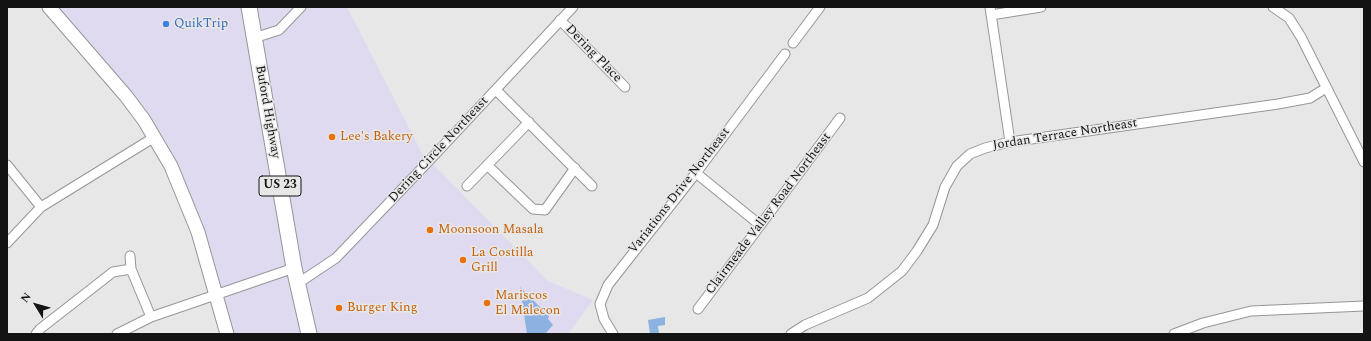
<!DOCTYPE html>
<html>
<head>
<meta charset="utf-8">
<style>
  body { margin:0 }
  #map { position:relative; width:1371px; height:341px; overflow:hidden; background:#e7e7e8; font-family:Spectral,serif }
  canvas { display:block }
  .frame { position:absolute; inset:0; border:8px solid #131313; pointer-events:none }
  .north { position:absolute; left:16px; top:285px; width:40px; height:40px; -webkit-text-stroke:3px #e7e7e8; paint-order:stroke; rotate:307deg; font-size:11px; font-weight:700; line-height:16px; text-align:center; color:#131313 }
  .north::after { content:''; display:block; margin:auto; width:14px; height:18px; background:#131313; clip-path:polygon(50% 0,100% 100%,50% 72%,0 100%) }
</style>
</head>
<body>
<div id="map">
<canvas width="1371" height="341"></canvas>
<div class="frame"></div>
<div class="north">N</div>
</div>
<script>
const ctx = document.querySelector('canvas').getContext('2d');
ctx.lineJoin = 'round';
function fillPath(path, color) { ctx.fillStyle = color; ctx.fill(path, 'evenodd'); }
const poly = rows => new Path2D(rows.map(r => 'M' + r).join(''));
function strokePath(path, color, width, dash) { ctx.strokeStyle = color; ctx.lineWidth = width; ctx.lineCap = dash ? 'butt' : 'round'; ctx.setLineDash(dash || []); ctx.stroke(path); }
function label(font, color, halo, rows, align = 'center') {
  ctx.font = font + ' Spectral,serif'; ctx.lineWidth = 3; ctx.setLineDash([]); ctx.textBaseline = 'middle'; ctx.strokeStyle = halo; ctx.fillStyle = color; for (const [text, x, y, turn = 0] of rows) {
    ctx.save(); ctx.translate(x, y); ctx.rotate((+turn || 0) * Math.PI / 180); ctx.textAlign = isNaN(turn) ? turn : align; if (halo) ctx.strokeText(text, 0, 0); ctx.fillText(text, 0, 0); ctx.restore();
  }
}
fillPath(poly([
  [45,7,347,7,422,153,548,281,593,300,568,334,224,334,198,232,156,142]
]), '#dfdaef');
fillPath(poly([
  [520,287,549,316,548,319,553,325,545,334,527,334],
  [665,317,665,325,658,326,659,333,650,334,648,320]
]), '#8cb2e1');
const street = poly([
  [990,7,1010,142],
  [1273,7,1289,18,1301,37,1364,162],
  [991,15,1041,7],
  [560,20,625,87],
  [254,38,279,30,301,7],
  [793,43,820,7],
  [496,90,592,186],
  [7,165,41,207],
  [487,165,533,209,545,210,575,168],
  [696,173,760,225],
  [467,186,529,122],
  [7,243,41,207,153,138],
  [130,256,131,269],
  [297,284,336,258,427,163,573,7],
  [698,309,840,118],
  [36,334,40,329,113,272,131,269,151,317],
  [117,334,151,317,294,268],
  [613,334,604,319,600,304,608,285,696,173,785,54],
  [791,334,805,325,868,298,902,271,917,251,933,225,945,187,957,166,970,154,985,148,1010,142,1278,104,1310,98,1326,88],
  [1174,334,1203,323,1251,311,1364,306]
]);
const secondary = poly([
  [49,7,126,96,144,120,171,166,198,232,227,334]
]);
const primary = poly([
  [249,7,294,268,309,334]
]);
strokePath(street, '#969698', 11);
strokePath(secondary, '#969698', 15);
strokePath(primary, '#969698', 17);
strokePath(street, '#fff', 9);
strokePath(secondary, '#fff', 13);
strokePath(primary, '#fff', 15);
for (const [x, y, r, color] of [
  [166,24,4,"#3f7fe0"],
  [332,137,4,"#e8710a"],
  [430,230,4,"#e8710a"],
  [463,260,4,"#e8710a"],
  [487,303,4,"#e8710a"],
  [339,308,4,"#e8710a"]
]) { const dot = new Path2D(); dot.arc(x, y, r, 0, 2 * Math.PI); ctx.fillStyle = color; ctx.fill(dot); strokePath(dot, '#e7e7e8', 1.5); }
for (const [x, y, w] of [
  [280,186,42]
]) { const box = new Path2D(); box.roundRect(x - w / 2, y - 10, w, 20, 3); ctx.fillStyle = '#e7e7e8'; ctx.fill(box); strokePath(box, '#131313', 1); }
label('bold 12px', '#131313', null, [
  ["US 23",280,186]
]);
label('13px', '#366cbe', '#e7e7e8', [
  ["QuikTrip",174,24]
], 'left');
label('13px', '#131313', '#e7e7e8', [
  ["Dering Place",593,54,46],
  ["Buford Highway",267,112,80],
  ["Jordan Terrace Northeast",1065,135,-9],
  ["Dering Circle Northeast",439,150,-47],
  ["Variations Drive Northeast",680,191,-52],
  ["Clairmeade Valley Road Northeast",769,214,-53]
]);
label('13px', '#c56008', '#e7e7e8', [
  ["Lee's Bakery",340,137],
  ["Moonsoon Masala",438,230],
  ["La Costilla",471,253],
  ["Grill",471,268],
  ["Mariscos",495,296],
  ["El Malecon",495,311],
  ["Burger King",347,308]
], 'left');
</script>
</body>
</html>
